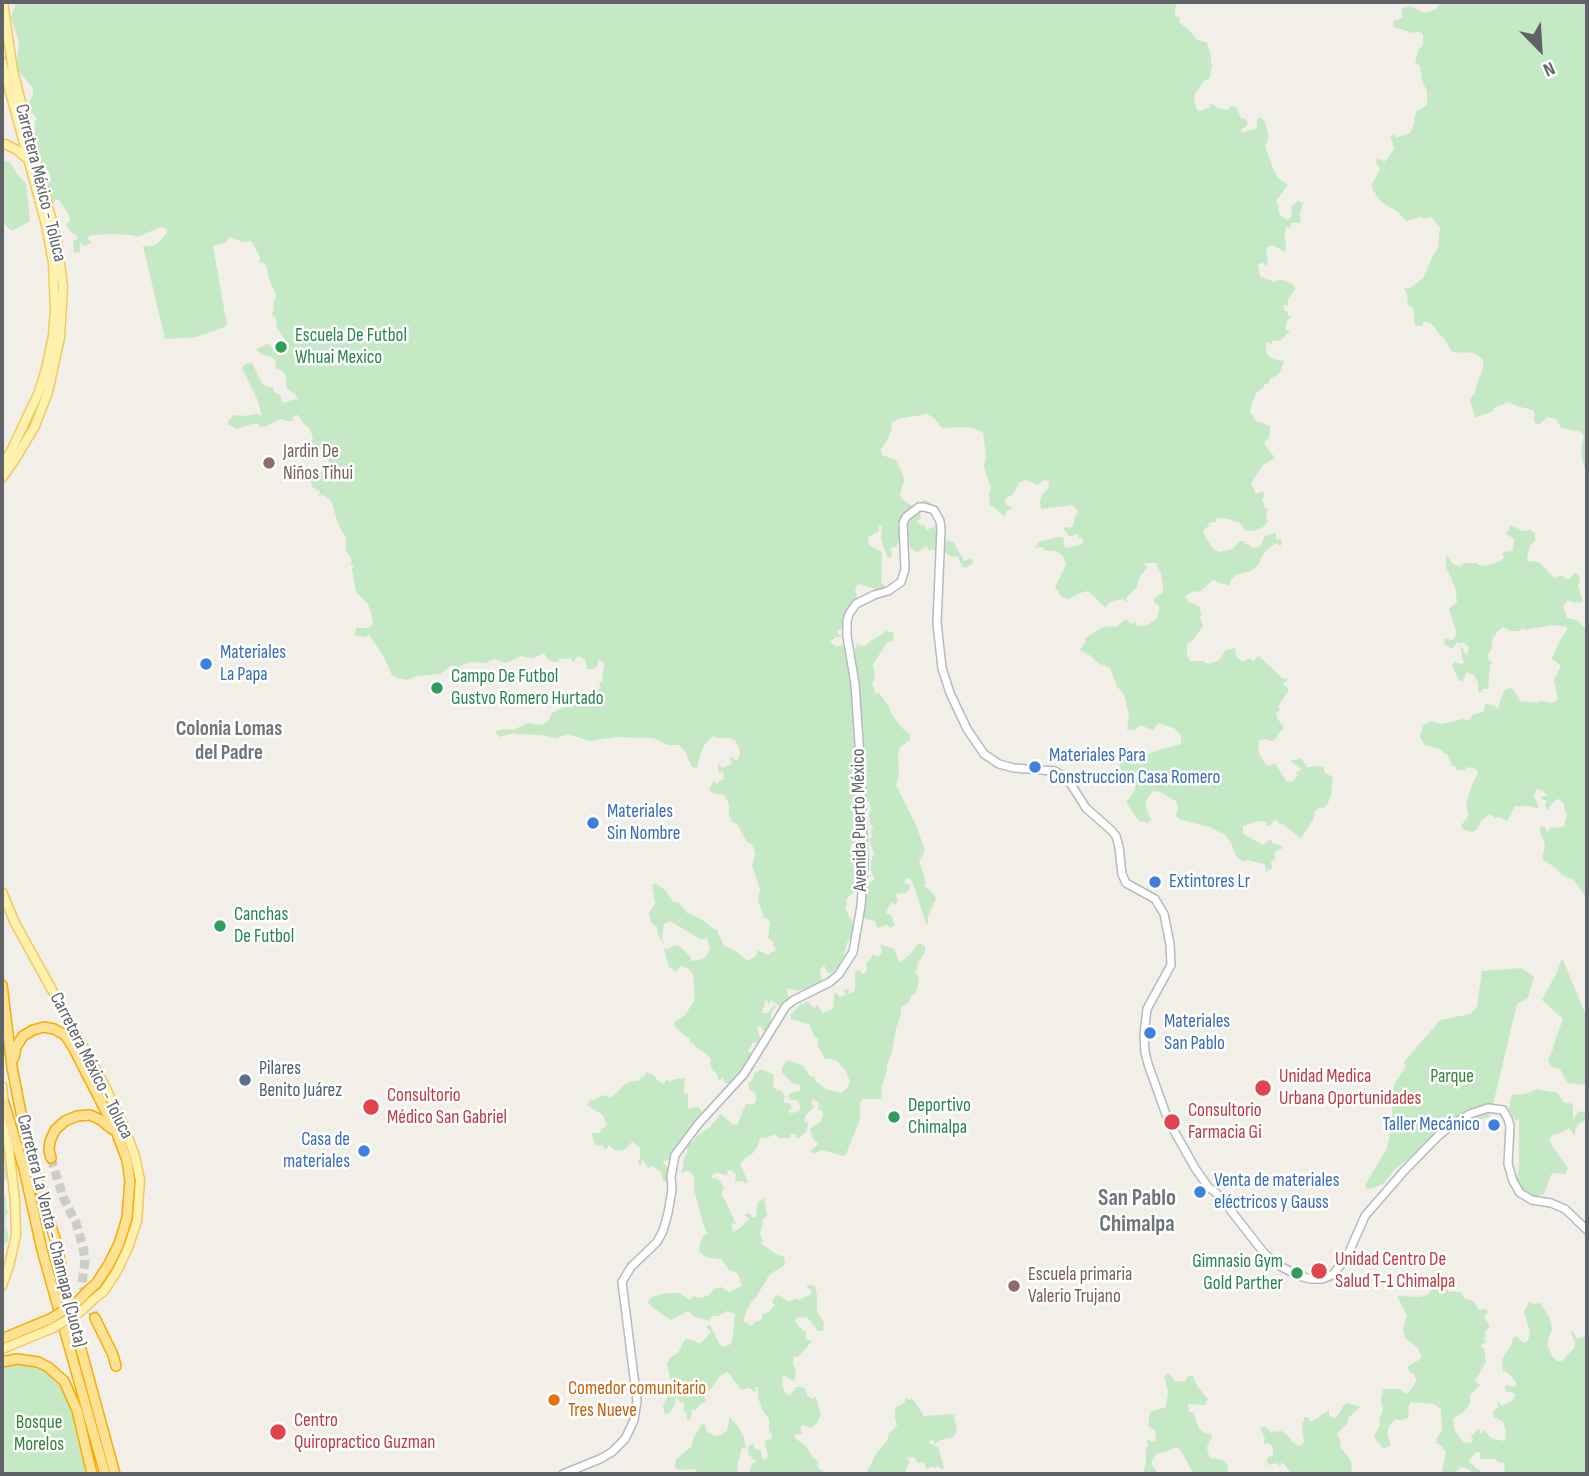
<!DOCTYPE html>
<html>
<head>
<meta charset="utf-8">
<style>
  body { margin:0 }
  #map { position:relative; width:1589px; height:1476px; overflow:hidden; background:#f1efe8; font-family:"Sofia Sans Condensed",sans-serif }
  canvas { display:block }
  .frame { position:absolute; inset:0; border:4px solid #5f6368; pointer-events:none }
  .north { position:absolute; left:1505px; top:14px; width:70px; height:70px; -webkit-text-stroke:5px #fff; paint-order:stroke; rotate:156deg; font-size:19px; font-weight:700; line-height:28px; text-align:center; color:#5f6368 }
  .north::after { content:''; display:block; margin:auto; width:24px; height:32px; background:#5f6368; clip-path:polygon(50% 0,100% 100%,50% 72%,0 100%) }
</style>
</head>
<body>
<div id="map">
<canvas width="1589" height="1476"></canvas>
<div class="frame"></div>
<div class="north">N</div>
</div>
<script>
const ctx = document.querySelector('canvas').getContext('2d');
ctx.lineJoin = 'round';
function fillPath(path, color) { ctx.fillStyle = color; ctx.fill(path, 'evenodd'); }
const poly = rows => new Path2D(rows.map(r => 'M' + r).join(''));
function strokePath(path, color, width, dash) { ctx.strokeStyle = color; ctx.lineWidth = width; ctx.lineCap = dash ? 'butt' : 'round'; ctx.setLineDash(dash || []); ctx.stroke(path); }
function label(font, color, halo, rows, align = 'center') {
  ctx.font = font + ' "Sofia Sans Condensed",sans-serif'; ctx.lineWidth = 5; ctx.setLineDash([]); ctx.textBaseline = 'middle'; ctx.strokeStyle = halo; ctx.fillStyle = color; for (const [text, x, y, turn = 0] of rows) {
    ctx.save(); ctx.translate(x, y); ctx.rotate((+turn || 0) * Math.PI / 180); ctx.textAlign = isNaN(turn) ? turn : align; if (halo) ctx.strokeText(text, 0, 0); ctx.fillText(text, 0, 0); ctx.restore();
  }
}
fillPath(poly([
  [14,2,1176,2,1175,16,1180,18,1179,22,1191,32,1196,39,1208,43,1207,45,1211,55,1211,64,1213,66,1211,68,1210,78,1203,82,1195,94,1194,99,1197,110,1201,111,1210,107,1210,103,1220,109,1227,110,1232,106,1237,108,1241,118,1246,119,1248,125,1241,130,1241,133,1257,128,1257,120,1261,117,1265,122,1269,137,1265,146,1273,168,1278,178,1288,185,1276,201,1279,206,1278,210,1280,215,1288,220,1292,216,1291,207,1298,201,1303,203,1300,214,1301,221,1299,223,1291,223,1291,228,1286,226,1285,234,1284,235,1286,244,1285,253,1279,248,1272,245,1266,248,1268,263,1266,267,1264,263,1258,264,1260,276,1274,282,1280,279,1292,284,1296,288,1288,300,1288,306,1283,305,1284,310,1288,312,1287,315,1291,316,1287,321,1285,330,1290,331,1281,340,1272,341,1271,345,1268,342,1266,343,1266,350,1268,355,1273,359,1284,361,1281,369,1279,374,1270,379,1268,384,1264,384,1264,387,1256,393,1252,403,1250,412,1256,421,1270,426,1269,438,1264,443,1275,458,1263,465,1251,483,1256,494,1263,491,1264,495,1262,501,1265,504,1263,506,1268,510,1266,516,1268,522,1263,527,1253,531,1245,530,1240,523,1229,519,1217,518,1216,522,1208,523,1210,526,1205,528,1203,533,1213,549,1219,552,1232,549,1240,541,1245,541,1244,544,1250,545,1251,548,1260,547,1265,536,1276,532,1276,539,1282,540,1281,546,1276,543,1270,547,1263,554,1258,565,1251,571,1236,575,1231,580,1229,586,1213,580,1200,592,1194,591,1185,596,1188,602,1197,605,1201,608,1199,610,1202,614,1200,617,1203,626,1193,640,1187,644,1187,656,1190,661,1203,661,1208,664,1218,661,1226,650,1235,648,1236,656,1242,662,1250,658,1253,661,1259,656,1283,679,1288,678,1287,681,1283,683,1289,690,1278,706,1280,710,1276,713,1277,718,1284,728,1278,734,1276,739,1271,741,1266,739,1260,740,1258,746,1259,753,1264,762,1268,766,1275,763,1287,782,1293,781,1298,775,1295,773,1302,769,1290,761,1301,758,1307,767,1323,766,1325,773,1333,777,1331,795,1328,803,1323,809,1321,807,1316,810,1314,813,1314,818,1301,838,1281,823,1280,825,1277,820,1273,821,1271,825,1267,826,1266,822,1258,821,1243,826,1243,834,1263,845,1271,839,1273,844,1280,845,1283,848,1274,852,1275,859,1271,861,1272,868,1266,872,1265,864,1247,860,1243,862,1236,856,1231,843,1225,835,1210,827,1179,819,1176,816,1178,805,1176,801,1160,792,1153,791,1146,801,1146,808,1151,819,1148,823,1139,821,1127,804,1127,801,1135,790,1136,782,1132,777,1121,770,1116,753,1113,752,1119,751,1123,752,1125,756,1129,756,1139,761,1138,765,1143,763,1145,756,1155,751,1181,744,1181,735,1174,728,1158,723,1153,731,1141,725,1134,730,1127,730,1129,716,1125,697,1117,686,1110,668,1098,663,1091,656,1080,650,1085,643,1085,638,1099,629,1108,626,1117,627,1125,619,1132,624,1135,622,1137,626,1148,625,1156,619,1159,612,1159,606,1154,602,1154,598,1163,592,1163,586,1161,573,1156,563,1144,563,1147,568,1140,576,1137,587,1126,598,1127,602,1126,602,1123,599,1114,601,1108,603,1106,608,1088,591,1080,593,1068,599,1062,597,1055,587,1066,565,1063,556,1056,551,1043,550,1044,548,1042,547,1035,548,1038,542,1059,537,1063,537,1065,548,1076,546,1084,542,1082,538,1078,537,1078,534,1069,536,1063,528,1067,527,1070,528,1074,524,1074,519,1078,511,1072,505,1041,509,1040,501,1042,495,1048,489,1049,481,1043,480,1038,485,1026,480,1019,483,1013,494,1004,500,1007,506,1013,507,1006,512,1005,517,994,507,990,506,989,494,991,488,984,467,986,455,983,432,968,427,942,428,935,419,926,413,922,415,901,418,892,422,891,431,886,442,881,449,882,455,896,460,902,473,905,481,902,485,900,496,904,501,912,506,925,500,932,503,920,513,921,519,917,520,917,523,922,525,924,524,926,530,938,525,940,538,947,543,948,540,954,543,964,561,972,558,973,563,965,568,962,566,958,557,950,556,941,549,928,550,927,546,917,552,913,550,907,543,898,542,896,547,893,546,889,550,892,551,891,557,888,558,881,540,882,526,879,525,879,531,868,537,869,545,882,552,881,582,885,587,886,592,858,584,855,589,858,602,845,620,842,629,837,631,839,635,844,637,836,637,830,642,837,647,842,644,850,657,853,655,857,644,864,646,886,631,893,632,894,640,887,643,873,664,875,677,872,686,874,687,875,694,879,693,888,705,892,715,899,724,903,729,910,734,910,740,900,747,898,752,899,773,896,785,915,823,925,850,919,861,926,882,924,886,933,893,936,899,928,916,928,923,926,924,915,889,911,879,907,878,904,883,909,884,910,888,906,893,896,894,898,902,894,905,892,902,889,905,886,913,891,915,895,925,890,928,886,924,884,926,877,928,875,921,865,919,862,915,861,904,866,898,860,881,868,884,875,879,871,871,871,862,874,853,869,840,872,836,871,829,874,827,870,824,869,814,871,810,870,804,865,798,855,810,854,817,861,820,861,827,855,843,850,845,852,853,854,855,854,847,857,856,856,862,862,878,858,880,858,884,855,883,855,890,846,900,847,903,845,909,852,921,854,932,847,943,844,956,838,967,830,974,827,972,824,965,820,970,822,981,799,991,787,988,788,996,792,1000,779,1006,771,1000,769,1005,766,999,762,1013,768,1013,773,1006,776,1007,772,1011,769,1029,764,1031,760,1025,757,1028,761,1042,753,1043,748,1051,754,1055,755,1064,750,1071,736,1079,733,1078,731,1083,725,1083,723,1077,719,1081,717,1074,712,1070,710,1062,711,1059,704,1052,697,1048,692,1042,689,1043,690,1038,685,1036,674,1026,674,1022,685,1015,695,1000,693,974,688,968,680,966,676,972,674,971,668,965,664,948,669,949,670,947,678,945,689,955,692,961,703,959,707,955,710,948,707,939,700,939,670,921,664,924,662,936,664,947,658,934,657,927,651,923,649,913,655,904,652,885,655,883,666,891,673,902,679,903,687,913,703,920,712,928,717,930,724,946,736,951,748,961,756,956,758,950,768,955,777,949,773,945,774,942,768,938,770,923,768,919,764,918,758,900,760,889,752,866,755,855,753,845,747,842,737,824,732,822,729,816,729,804,724,795,713,793,709,790,714,781,717,785,718,782,724,779,723,771,719,773,718,762,722,768,732,764,730,758,732,757,737,761,740,755,739,748,735,740,730,738,716,738,714,735,705,744,701,752,697,768,692,767,685,751,679,745,668,745,653,738,616,737,589,741,568,734,556,738,541,735,516,734,514,733,499,737,495,731,506,729,513,730,528,723,543,725,549,720,552,713,564,707,572,698,575,699,587,695,591,697,601,688,599,682,603,681,602,676,604,666,603,661,598,660,598,666,592,669,587,669,585,659,578,656,573,663,571,658,559,659,558,662,553,662,547,659,544,653,533,658,521,656,506,663,495,659,486,663,469,662,459,667,452,665,440,674,416,676,407,680,398,678,392,675,384,657,369,635,365,637,355,635,356,628,369,628,373,624,372,617,368,604,356,592,352,568,354,566,350,564,352,560,346,550,346,538,338,524,332,502,323,495,318,496,320,492,312,487,311,478,327,466,329,461,326,457,311,449,307,451,306,448,311,446,313,437,309,428,304,424,298,415,293,416,293,421,285,421,281,419,264,427,259,426,258,424,252,424,237,429,228,424,228,421,234,415,245,416,256,414,262,416,257,399,242,368,245,364,252,363,263,385,274,388,273,392,280,395,283,403,295,399,299,402,295,394,287,389,286,379,284,372,276,368,275,359,262,354,256,350,268,343,275,352,287,347,287,342,277,328,276,319,272,314,274,310,273,303,276,297,275,292,269,279,266,265,262,262,259,264,260,257,251,241,244,242,229,237,225,243,213,246,227,326,197,337,165,339,143,246,152,246,157,244,167,233,167,230,161,227,137,237,132,235,111,234,91,235,87,238,92,243,84,246,80,242,80,252,74,253,73,240,77,240,78,236,71,232,66,225,70,221,69,215,60,201,56,199,53,204,50,200,50,194,45,193,42,180,46,182,51,177,49,171,43,168,40,163,38,143,35,142,35,121,37,119,24,103,28,103,33,95,33,88,13,65,17,62,19,42,11,17,15,7],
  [1441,2,1587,2,1587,472,1583,463,1581,450,1584,436,1579,430,1575,431,1561,428,1556,419,1546,417,1546,420,1544,420,1539,425,1534,422,1534,417,1535,415,1533,410,1516,406,1509,402,1494,408,1493,411,1475,418,1470,399,1475,393,1477,383,1483,369,1483,360,1474,353,1452,352,1444,338,1440,335,1432,324,1424,321,1422,326,1416,326,1414,322,1414,309,1408,305,1407,294,1404,288,1409,289,1423,278,1433,256,1438,248,1440,228,1431,216,1426,219,1420,217,1406,221,1397,211,1384,204,1378,198,1371,186,1380,169,1376,162,1378,158,1384,162,1387,159,1394,149,1393,143,1390,137,1396,134,1395,138,1410,133,1414,124,1416,112,1427,105,1427,91,1422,81,1420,66,1415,63,1418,51,1423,45,1423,34,1418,31,1414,33,1394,27,1393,21,1402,18,1402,9,1409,6,1426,13,1436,9],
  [2,160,10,162,17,174,26,183,30,221,12,231,2,222],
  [1510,525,1523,531,1531,530,1535,533,1535,541,1530,545,1527,558,1528,561,1539,562,1554,578,1563,575,1564,578,1568,580,1575,573,1579,575,1580,581,1578,585,1583,602,1575,603,1568,600,1563,606,1567,618,1577,620,1587,630,1587,898,1574,880,1562,875,1556,868,1542,859,1545,845,1539,828,1543,826,1546,828,1547,833,1550,828,1564,827,1567,814,1564,808,1564,804,1559,799,1555,800,1547,811,1545,805,1547,801,1541,799,1542,796,1547,796,1542,790,1536,789,1534,796,1538,805,1538,809,1531,806,1515,806,1507,821,1499,817,1496,818,1490,814,1482,820,1476,830,1472,832,1463,829,1461,826,1468,816,1466,803,1474,780,1478,774,1476,769,1468,767,1464,770,1456,770,1455,766,1452,766,1447,754,1443,753,1442,750,1425,745,1420,737,1423,725,1432,721,1441,724,1463,719,1469,721,1473,715,1484,711,1485,703,1494,706,1499,710,1498,707,1504,691,1510,688,1514,690,1520,701,1536,703,1540,701,1553,703,1558,699,1554,680,1561,666,1554,660,1551,660,1561,638,1567,630,1567,627,1554,625,1528,629,1527,631,1523,628,1519,631,1510,631,1503,627,1498,631,1492,640,1492,648,1488,655,1489,661,1493,662,1490,665,1488,689,1483,689,1480,693,1478,692,1478,683,1474,675,1467,672,1462,682,1459,680,1452,666,1454,662,1461,664,1465,662,1462,659,1461,645,1466,655,1469,649,1468,646,1462,642,1461,644,1457,642,1453,649,1445,645,1444,639,1453,640,1457,633,1449,609,1457,602,1455,587,1446,567,1446,554,1452,563,1460,567,1464,563,1477,563,1478,565,1486,566,1502,560,1505,556,1501,554,1505,552,1513,551,1514,539,1505,533,1509,530],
  [919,943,925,946,925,952,917,965,917,970,915,972,918,975,919,981,915,994,912,995,908,1003,901,1007,901,1015,896,1028,892,1052,887,1064,887,1069,881,1089,882,1099,862,1099,860,1103,860,1119,846,1154,843,1156,822,1150,816,1153,810,1152,818,1144,811,1136,813,1134,811,1133,810,1129,820,1122,823,1116,822,1110,818,1110,819,1103,813,1099,811,1104,815,1106,806,1115,804,1122,808,1122,807,1131,802,1135,800,1138,797,1138,795,1134,791,1134,790,1138,779,1138,774,1134,767,1138,760,1137,758,1146,752,1154,744,1159,740,1164,748,1182,745,1183,743,1181,735,1182,736,1174,730,1170,727,1171,728,1175,716,1173,712,1175,712,1178,718,1179,724,1187,721,1196,723,1196,736,1224,731,1223,733,1232,739,1229,749,1219,744,1215,749,1213,752,1217,756,1217,758,1202,764,1198,767,1216,763,1219,760,1234,763,1241,760,1243,776,1254,784,1257,785,1265,770,1274,756,1297,752,1301,745,1314,744,1322,752,1326,755,1322,761,1320,763,1314,769,1312,775,1305,772,1302,775,1296,778,1295,789,1302,796,1298,799,1300,810,1295,812,1292,806,1285,815,1286,817,1296,817,1312,824,1323,823,1331,818,1331,808,1318,798,1317,795,1320,798,1326,806,1332,806,1339,812,1341,798,1357,794,1357,793,1364,796,1370,794,1381,783,1375,782,1384,785,1393,790,1396,796,1387,801,1387,805,1388,807,1395,812,1399,816,1397,821,1415,816,1424,810,1428,804,1425,800,1427,803,1434,795,1434,795,1438,807,1447,813,1458,819,1462,817,1465,819,1469,827,1474,749,1474,752,1464,756,1462,748,1454,748,1447,753,1443,755,1449,761,1450,762,1458,766,1460,768,1455,764,1441,771,1439,772,1435,769,1429,769,1419,763,1411,758,1398,758,1387,755,1387,756,1392,748,1388,741,1390,728,1372,721,1375,710,1390,704,1392,706,1402,699,1405,696,1410,692,1410,691,1418,687,1421,687,1413,683,1410,685,1404,680,1402,676,1397,675,1405,669,1413,665,1414,664,1411,663,1406,668,1396,667,1390,671,1382,667,1364,670,1358,678,1353,685,1339,689,1339,699,1343,703,1341,711,1332,706,1327,710,1325,720,1345,725,1347,729,1345,732,1342,735,1314,727,1311,718,1316,712,1316,709,1321,693,1316,688,1311,671,1320,652,1307,648,1302,652,1297,666,1293,679,1293,690,1300,694,1296,698,1298,708,1296,714,1289,721,1287,729,1292,742,1286,738,1274,729,1270,722,1260,706,1257,700,1252,699,1247,703,1236,708,1234,703,1224,694,1189,694,1178,692,1173,687,1171,681,1173,683,1167,684,1158,687,1154,688,1143,678,1144,671,1159,662,1162,670,1169,671,1180,668,1185,664,1180,662,1182,663,1177,660,1171,652,1166,648,1168,642,1158,641,1165,638,1164,640,1157,640,1147,632,1142,624,1150,616,1151,609,1145,606,1150,602,1145,596,1146,591,1133,600,1133,601,1129,607,1126,603,1115,587,1105,590,1100,594,1100,603,1095,611,1098,624,1085,632,1081,638,1081,641,1077,645,1076,646,1071,649,1074,654,1075,658,1081,664,1084,667,1079,670,1082,675,1079,685,1078,684,1093,688,1094,688,1107,690,1109,694,1107,700,1108,702,1115,700,1119,690,1127,689,1141,692,1143,698,1135,710,1127,721,1114,732,1124,737,1125,746,1104,753,1104,756,1102,756,1094,750,1090,748,1084,753,1079,754,1074,761,1069,774,1075,773,1085,775,1089,781,1091,785,1096,783,1103,789,1103,792,1107,788,1111,790,1115,791,1112,795,1113,800,1110,800,1105,797,1100,790,1100,788,1095,795,1091,797,1092,800,1090,800,1085,794,1084,782,1073,782,1067,788,1060,803,1066,810,1076,815,1077,815,1081,826,1089,841,1093,848,1087,850,1082,846,1071,837,1061,831,1059,825,1059,818,1046,818,1039,815,1037,809,1024,791,1019,790,1015,802,1003,804,1005,806,1001,810,1004,815,1009,816,1004,823,1013,833,1009,835,992,840,997,845,995,844,989,849,990,849,994,852,993,855,991,855,972,860,970,862,975,867,971,866,963,869,961,873,954,878,957,882,952,880,944,894,949,900,963,912,952],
  [1562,958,1587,1018,1587,1085,1567,1083,1560,1069,1551,1067,1548,1059,1553,1049,1555,1041,1563,1019,1542,1000,1557,972],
  [1521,968,1534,977,1528,998,1517,1004,1490,1117,1457,1125,1396,1168,1383,1184,1367,1190,1365,1185,1387,1148,1391,1130,1394,1085,1406,1066,1404,1062,1440,1020,1470,1014,1477,1007,1482,971],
  [1537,1089,1558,1093,1563,1102,1573,1104,1573,1120,1578,1112,1587,1111,1587,1120,1578,1124,1575,1130,1575,1136,1569,1128,1561,1133,1554,1134,1549,1139,1553,1147,1568,1168,1565,1174,1552,1173,1544,1194,1529,1200,1516,1184,1519,1168,1519,1119,1515,1121,1509,1109,1512,1094,1518,1095,1529,1093],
  [2,1127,5,1127,9,1173,2,1184,6,1200,6,1208,8,1213,5,1217,6,1222,5,1226,8,1233,8,1241,5,1245,2,1237],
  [1439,1283,1443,1283,1449,1292,1461,1292,1464,1298,1473,1301,1479,1310,1487,1309,1487,1313,1484,1317,1490,1326,1485,1331,1486,1337,1483,1340,1487,1341,1480,1346,1484,1348,1486,1362,1475,1381,1480,1385,1470,1395,1470,1403,1463,1413,1453,1418,1455,1431,1464,1443,1467,1442,1471,1443,1474,1439,1470,1438,1479,1428,1481,1435,1484,1430,1492,1439,1505,1441,1506,1432,1504,1424,1502,1420,1500,1421,1498,1418,1494,1418,1493,1411,1499,1407,1496,1400,1502,1406,1512,1401,1516,1394,1505,1391,1506,1385,1515,1387,1516,1382,1508,1373,1503,1371,1502,1359,1512,1344,1513,1338,1516,1336,1524,1343,1528,1341,1530,1332,1524,1312,1529,1302,1534,1304,1540,1303,1550,1318,1552,1330,1548,1338,1549,1340,1547,1344,1552,1356,1557,1361,1562,1361,1574,1348,1575,1342,1570,1331,1573,1332,1577,1339,1585,1336,1587,1333,1587,1474,1505,1474,1504,1463,1498,1462,1496,1459,1480,1459,1480,1452,1476,1452,1468,1462,1473,1465,1475,1468,1480,1470,1480,1474,1473,1474,1470,1470,1461,1467,1453,1474,1443,1474,1442,1470,1446,1453,1441,1445,1436,1443,1437,1438,1442,1430,1441,1409,1434,1404,1411,1402,1409,1405,1408,1418,1400,1420,1396,1419,1389,1426,1387,1433,1391,1445,1384,1449,1376,1440,1374,1436,1380,1425,1379,1419,1383,1411,1381,1400,1383,1389,1399,1389,1407,1394,1417,1381,1413,1373,1411,1374,1407,1367,1422,1358,1418,1348,1405,1338,1403,1329,1407,1316,1397,1296,1420,1297,1427,1295],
  [14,1363,38,1366,50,1373,59,1381,67,1395,79,1440,86,1474,2,1474,2,1364],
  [1168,1373,1175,1381,1185,1382,1188,1376,1194,1376,1193,1378,1198,1387,1208,1399,1205,1405,1188,1404,1189,1412,1193,1412,1199,1429,1205,1433,1211,1434,1212,1437,1207,1447,1208,1453,1210,1458,1223,1460,1228,1466,1228,1472,1225,1474,1193,1474,1187,1461,1180,1450,1176,1447,1165,1452,1157,1453,1151,1463,1158,1474,1143,1474,1146,1463,1146,1448,1149,1445,1147,1444,1148,1439,1152,1442,1156,1440,1155,1430,1148,1426,1150,1412,1166,1407,1168,1391,1164,1376],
  [905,1397,909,1400,912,1398,924,1416,956,1414,954,1418,957,1428,956,1434,949,1439,947,1438,939,1441,935,1444,931,1438,929,1443,938,1447,944,1468,941,1469,938,1466,934,1468,932,1466,927,1469,924,1462,918,1463,915,1458,910,1457,907,1458,910,1463,907,1466,905,1474,866,1474,876,1454,887,1441,889,1434,897,1426,895,1417,895,1408,905,1402],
  [1348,1403,1360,1407,1348,1418,1348,1423,1337,1434,1340,1440,1341,1448,1351,1461,1352,1474,1295,1474,1290,1472,1282,1462,1280,1466,1277,1463,1268,1465,1267,1458,1273,1455,1273,1448,1269,1443,1263,1444,1265,1439,1260,1428,1265,1426,1271,1432,1282,1431,1290,1438,1292,1442,1299,1446,1304,1442,1302,1424,1304,1421,1304,1417,1308,1417,1311,1422,1329,1410,1329,1416,1336,1418,1344,1405],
  [729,1417,738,1426,741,1433,743,1435,746,1447,746,1449,742,1447,737,1467,738,1474,697,1474,695,1469,679,1470,675,1468,676,1459,691,1447,694,1437,702,1424,705,1425,707,1432,715,1436,722,1435,724,1432,726,1433,729,1423]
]), '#c5e8c5');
strokePath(poly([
  [51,1158,63,1197,76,1223,83,1247,85,1260,82,1284,95,1318]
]), '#ccccc8', 9, [9, 4.5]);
const secondary = poly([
  [563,1474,600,1459,612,1452,625,1439,634,1420,637,1401,622,1282,631,1267,657,1242,663,1231,668,1213,672,1190,671,1177,675,1155,699,1123,744,1074,786,1006,794,1000,830,982,839,974,853,952,861,906,864,864,859,743,855,684,847,636,847,621,849,614,856,604,874,595,888,591,901,582,905,569,903,523,906,517,919,507,924,507,934,510,940,521,941,529,937,623,942,668,950,693,967,729,984,754,999,764,1014,768,1055,771,1067,778,1086,808,1111,830,1116,836,1119,847,1122,874,1126,883,1155,899,1164,914,1170,944,1171,965,1147,1009,1144,1034,1145,1052,1148,1064,1168,1120,1195,1168,1209,1188,1214,1191,1221,1198,1264,1253,1278,1265,1299,1276,1311,1279,1322,1279,1332,1275,1346,1259,1365,1216,1404,1171,1438,1136,1453,1124,1470,1114,1488,1108,1503,1110,1508,1119,1510,1126,1508,1164,1513,1181,1520,1193,1532,1200,1551,1203,1565,1209,1587,1230]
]);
const primary = poly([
  [2,62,46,225,53,263,55,310,53,336,46,369,39,392,12,449,2,466],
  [5,144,17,150,26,158],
  [2,478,16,458,35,426,48,392,60,337,63,287,57,241,13,71,3,2],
  [2,892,15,923,105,1086,124,1127,135,1156,140,1180,137,1221,128,1248,117,1271,104,1291,95,1298],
  [2,1086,15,1201,16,1235,9,1266,2,1286],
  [2,1349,53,1328]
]);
const highway = poly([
  [2,985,12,1067,27,1144,57,1246,67,1298,115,1474],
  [14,1058,16,1047,23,1036,33,1030,44,1027,54,1029,65,1035,73,1047,116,1131,127,1160,130,1181,127,1218,119,1244,109,1264,96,1284,90,1289],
  [4,1103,24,1169,42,1250,105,1474],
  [51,1158,49,1150,50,1141,55,1130,65,1121,77,1116,90,1115,101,1120,112,1129],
  [95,1318,113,1355,116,1366],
  [2,1339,50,1319],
  [2,1362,17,1359,38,1362,48,1367,64,1381,77,1410,92,1474]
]);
strokePath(secondary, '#b6babf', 10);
strokePath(primary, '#f2c960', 11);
strokePath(highway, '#f9ab00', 12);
strokePath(secondary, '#fff', 7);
strokePath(primary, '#fff2af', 8);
strokePath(highway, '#fde293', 9);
const primaryBridge = poly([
  [53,1328,80,1312,95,1298]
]);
const highwayBridge = poly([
  [50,1319,76,1303,90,1289]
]);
strokePath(primaryBridge, '#f2c960', 11, []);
strokePath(highwayBridge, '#f9ab00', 12, []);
strokePath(primaryBridge, '#fff2af', 8);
strokePath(highwayBridge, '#fde293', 9);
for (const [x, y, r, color] of [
  [281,347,7,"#2e9e5b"],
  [269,463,7,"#8d6e63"],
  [206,664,7,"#3f7fe0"],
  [437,688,7,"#2e9e5b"],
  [1035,767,7,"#3f7fe0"],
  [593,823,7,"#3f7fe0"],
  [1155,882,7,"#3f7fe0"],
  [220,926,7,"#2e9e5b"],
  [1150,1033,7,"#3f7fe0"],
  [245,1080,7,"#5c6f8a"],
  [1263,1088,9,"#e0444e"],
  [371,1107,9,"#e0444e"],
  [894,1117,7,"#2e9e5b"],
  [1172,1122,9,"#e0444e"],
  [1494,1125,7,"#3f7fe0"],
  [364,1151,7,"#3f7fe0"],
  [1200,1192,7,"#3f7fe0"],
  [1319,1271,9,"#e0444e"],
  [1297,1273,7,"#2e9e5b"],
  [1014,1286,7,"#8d6e63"],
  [554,1400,7,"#e8710a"],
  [278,1432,9,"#e0444e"]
]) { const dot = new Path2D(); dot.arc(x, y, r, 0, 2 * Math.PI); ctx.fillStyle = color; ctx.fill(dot); strokePath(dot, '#fff', 2.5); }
label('19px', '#5f6368', '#fff', [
  ["Carretera México - Toluca",40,183,76],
  ["Avenida Puerto México",860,820,-91],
  ["Carretera México - Toluca",91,1066,63],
  ["Carretera La Venta - Chamapa (Cuota)",51,1231,76]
]);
label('19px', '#27864d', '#fff', [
  ["Escuela De Futbol",295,336],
  ["Whuai Mexico",295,358],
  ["Campo De Futbol",451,677],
  ["Gustvo Romero Hurtado",451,699],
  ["Canchas",234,915],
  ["De Futbol",234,937],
  ["Deportivo",908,1106],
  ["Chimalpa",908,1128],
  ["Gimnasio Gym",1283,1262,"right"],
  ["Gold Parther",1283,1284,"right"]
], 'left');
label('19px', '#785e54', '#fff', [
  ["Jardin De",283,452],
  ["Niños Tihui",283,474],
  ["Escuela primaria",1028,1275],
  ["Valerio Trujano",1028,1297]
], 'left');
label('19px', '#366cbe', '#fff', [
  ["Materiales",220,653],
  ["La Papa",220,675],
  ["Materiales Para",1049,756],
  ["Construccion Casa Romero",1049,778],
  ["Materiales",607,812],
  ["Sin Nombre",607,834],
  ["Extintores Lr",1169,882],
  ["Materiales",1164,1022],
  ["San Pablo",1164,1044],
  ["Taller Mecánico",1480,1125,"right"],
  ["Casa de",350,1140,"right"],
  ["materiales",350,1162,"right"],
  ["Venta de materiales",1214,1181],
  ["eléctricos y Gauss",1214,1203]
], 'left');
label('19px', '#4e5e75', '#fff', [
  ["Pilares",259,1069],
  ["Benito Juárez",259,1091]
], 'left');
label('19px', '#be3a42', '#fff', [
  ["Unidad Medica",1279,1077],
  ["Urbana Oportunidades",1279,1099],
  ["Consultorio",387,1096],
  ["Médico San Gabriel",387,1118],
  ["Consultorio",1188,1111],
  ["Farmacia Gi",1188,1133],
  ["Unidad Centro De",1335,1260],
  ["Salud T-1 Chimalpa",1335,1282],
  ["Centro",294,1421],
  ["Quiropractico Guzman",294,1443]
], 'left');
label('19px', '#348238', '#fff', [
  ["Parque",1452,1077],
  ["Bosque",39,1423],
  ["Morelos",39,1445]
]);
label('19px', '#c56008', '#fff', [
  ["Comedor comunitario",568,1389],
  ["Tres Nueve",568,1411]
], 'left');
label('bold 21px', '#70757a', '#fff', [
  ["Colonia Lomas",229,730],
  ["del Padre",229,754]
]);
label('bold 23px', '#70757a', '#fff', [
  ["San Pablo",1137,1199],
  ["Chimalpa",1137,1225]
]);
</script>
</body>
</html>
